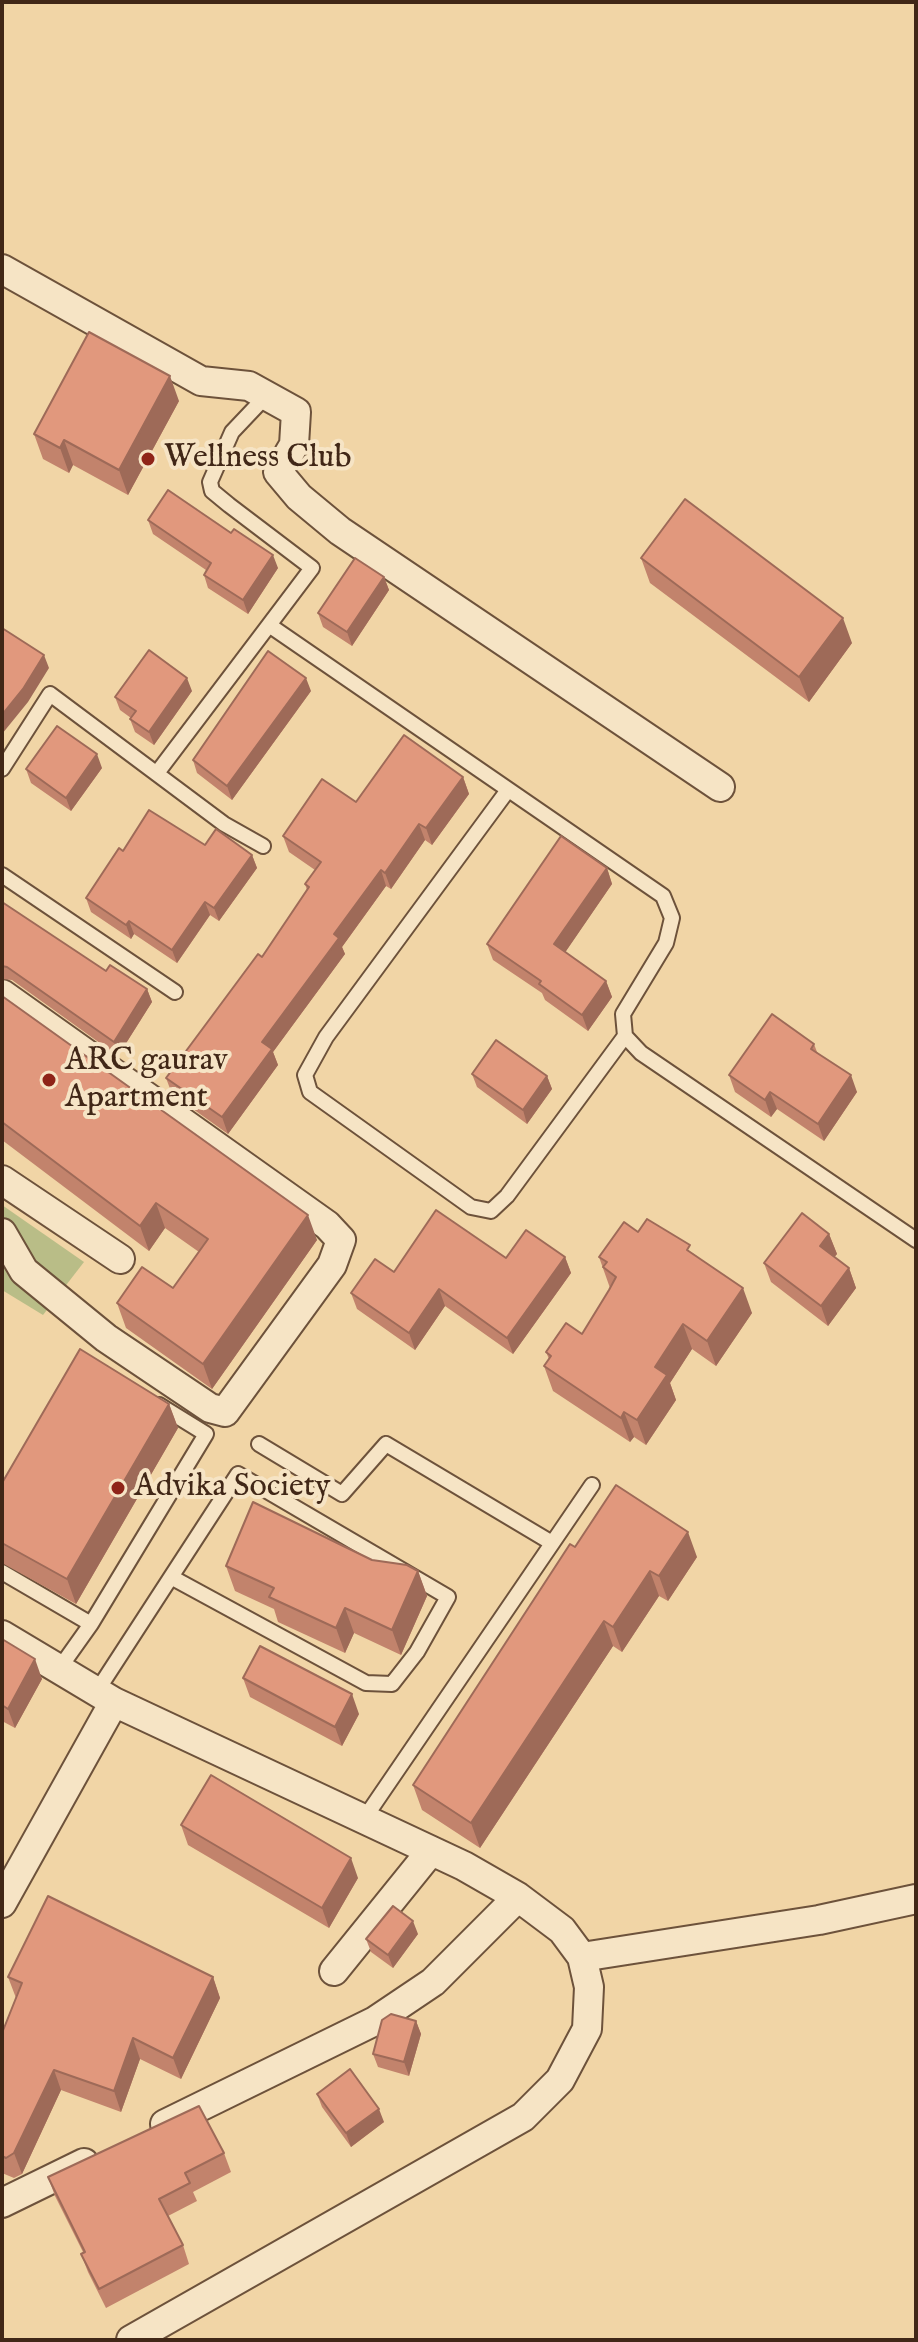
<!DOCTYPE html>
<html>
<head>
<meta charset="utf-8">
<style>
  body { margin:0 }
  #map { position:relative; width:918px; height:2342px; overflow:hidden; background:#f1d5a6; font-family:"IM FELL English",serif }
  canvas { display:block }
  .frame { position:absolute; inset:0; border:4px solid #412717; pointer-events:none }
</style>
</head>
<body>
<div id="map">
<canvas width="918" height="2342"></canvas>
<div class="frame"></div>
</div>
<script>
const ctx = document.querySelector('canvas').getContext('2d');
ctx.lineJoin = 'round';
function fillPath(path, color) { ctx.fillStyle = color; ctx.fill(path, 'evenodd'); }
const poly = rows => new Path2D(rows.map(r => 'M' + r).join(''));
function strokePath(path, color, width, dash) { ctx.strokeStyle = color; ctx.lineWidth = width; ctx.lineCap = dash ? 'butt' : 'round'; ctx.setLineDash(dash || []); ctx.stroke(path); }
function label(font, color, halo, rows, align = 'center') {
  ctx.font = font + ' "IM FELL English",serif'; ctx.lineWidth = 8; ctx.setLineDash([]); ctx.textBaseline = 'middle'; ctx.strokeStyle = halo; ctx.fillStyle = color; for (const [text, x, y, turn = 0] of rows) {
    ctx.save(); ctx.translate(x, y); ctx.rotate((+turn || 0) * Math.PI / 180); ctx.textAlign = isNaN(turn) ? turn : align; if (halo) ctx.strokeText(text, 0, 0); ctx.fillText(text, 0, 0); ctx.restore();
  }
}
fillPath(poly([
  [2,1205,84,1262,43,1315,2,1290]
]), '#b9bd87');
const service = poly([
  [268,394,232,432,210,482,212,491,229,505,312,568,269,625,663,896,672,918,666,943,623,1014,625,1036,641,1053,916,1240],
  [2,769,50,694,224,824,263,846],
  [157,773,269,625],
  [508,790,326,1037,305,1075,310,1092,471,1207,491,1211,507,1196,625,1036],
  [2,875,175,992],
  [259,1444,342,1494,386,1444,552,1543],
  [2,1572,91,1624,206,1434,159,1405],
  [59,1669,91,1624],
  [97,1691,171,1577,366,1683,392,1684,417,1652,448,1597,238,1474,171,1577],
  [364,1819,592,1485]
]);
const minor = poly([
  [2,269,201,381,249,386,296,412,294,445,278,472,299,497,340,531,720,787],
  [2,994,327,1225,341,1240,332,1265,225,1412,210,1408,106,1338,24,1271,2,1233],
  [2,1180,120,1259],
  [2,1635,114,1702,464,1866,518,1897,562,1930,582,1957,589,1987,587,2029,560,2080,523,2117,131,2340],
  [2,1903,114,1702],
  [582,1957,819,1920,916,1899],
  [334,1971,431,1851],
  [165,2124,375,2021,433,1982,518,1897],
  [2,2203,84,2163]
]);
strokePath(service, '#6d523b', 18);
strokePath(minor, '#6d523b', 32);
strokePath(service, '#f6e4c5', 14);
strokePath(minor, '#f6e4c5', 28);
fillPath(poly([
  [179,401,128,495,73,465,69,473,43,459,34,434],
  [148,520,231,533,278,568,248,614,208,588,204,575,206,570,153,534],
  [641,558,852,643,809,702,650,583],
  [384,577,389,590,352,646,323,627,318,613],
  [192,691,154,745,135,732,130,719,131,718,120,710,115,697],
  [311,691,232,800,197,773,193,760],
  [102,768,71,811,31,783,26,769],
  [463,777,469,794,432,845,425,840,391,889,386,886,342,947,345,954,273,1052,278,1065,228,1134,172,1094,166,1078,262,957,307,890,305,884,315,870,289,852,283,836,356,802],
  [205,845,252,855,257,868,219,921,210,915,177,963,134,934,131,939,91,912,86,898,123,851],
  [607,868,612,884,565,952,606,981,612,997,588,1031,545,1000,542,993,493,960,487,944],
  [2,902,106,971,147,989,152,1002,118,1056,12,980,2,979],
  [2,996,317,1240,212,1389,126,1328,117,1303,173,1288,199,1252,165,1228,149,1251,2,1140],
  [814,1044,817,1052,857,1092,824,1141,777,1109,771,1117,735,1092,729,1075],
  [472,1074,547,1076,552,1089,527,1124,477,1087],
  [638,1232,694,1254,752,1313,716,1366,692,1349,670,1383,676,1400,646,1445,634,1437,630,1442,553,1391,544,1366,549,1359,546,1352,582,1334,610,1288,599,1257],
  [829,1234,837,1254,834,1257,849,1268,856,1288,828,1326,771,1282,764,1263],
  [565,1257,571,1273,513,1354,445,1306,415,1350,357,1309,351,1293,394,1272,506,1258],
  [169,1404,178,1428,76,1604,2,1563,2,1483],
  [575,1547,697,1557,668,1601,659,1596,622,1652,613,1646,480,1848,422,1810,413,1785],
  [372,1560,418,1571,427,1596,401,1655,354,1633,345,1653,278,1622,274,1609,235,1591,226,1566],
  [2,1639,42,1679,15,1728,2,1721],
  [243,1678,359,1714,342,1746,250,1697],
  [181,1825,358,1878,329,1928,188,1845],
  [418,1934,393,1968,371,1952,366,1939],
  [8,1977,213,1977,220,1998,181,2079,140,2059,121,2112,61,2090,22,2174,14,2178,2,2173,2,2033,16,1998],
  [416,2021,421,2034,409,2076,378,2067,373,2054],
  [317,2094,384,2122,351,2147,322,2107],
  [224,2153,231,2172,193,2192,197,2201,168,2216,183,2245,189,2264,106,2308,88,2272,81,2254,83,2252,55,2196,48,2177]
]), '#c2836c');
fillPath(poly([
  [170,376,179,401,128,495,119,470],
  [64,440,73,465,69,473,60,448],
  [273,555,278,568,248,614,243,600],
  [384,577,389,590,352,646,347,632],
  [843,618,852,643,809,702,799,677],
  [44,655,49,668,28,702,2,734,2,715],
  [187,678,192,691,154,745,149,732],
  [306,678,311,691,232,800,227,786],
  [97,754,102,768,71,811,66,798],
  [463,777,469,794,432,845,426,828],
  [419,824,425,840,391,889,385,873],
  [252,855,257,868,219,921,214,908],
  [607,868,612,884,560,960,554,944],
  [381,870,386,886,342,947,345,954,273,1052,278,1065,228,1134,222,1117,262,1042,334,934],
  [205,902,210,915,177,963,172,950],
  [129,921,134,934,131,939,126,925],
  [606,981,612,997,588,1031,582,1015],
  [147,989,152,1002,118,1056,114,1042],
  [851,1075,857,1092,824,1141,818,1124],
  [547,1076,552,1089,527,1124,523,1110],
  [770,1092,777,1109,771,1117,765,1100],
  [156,1203,165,1228,149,1251,140,1226],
  [308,1215,317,1240,212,1389,203,1364],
  [829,1234,837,1254,827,1266,820,1246],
  [565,1257,571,1273,513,1354,507,1338],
  [849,1268,856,1288,828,1326,821,1306],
  [743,1288,752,1313,716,1366,707,1341],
  [439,1289,445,1306,415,1350,409,1333],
  [683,1324,692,1349,670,1383,676,1400,646,1445,637,1420,655,1367],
  [169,1404,178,1428,76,1604,67,1579],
  [624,1412,634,1437,630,1442,621,1418],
  [688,1532,697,1557,668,1601,659,1576],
  [418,1571,427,1596,401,1655,392,1630],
  [650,1571,659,1596,622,1652,613,1627],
  [345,1608,354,1633,345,1653,336,1628],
  [604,1621,613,1646,480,1848,471,1823],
  [35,1659,42,1679,15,1728,8,1709],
  [352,1694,359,1714,342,1746,335,1727],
  [351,1858,358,1878,329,1928,322,1908],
  [413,1921,418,1934,393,1968,388,1955],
  [213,1977,220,1998,181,2079,173,2058],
  [416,2021,421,2034,409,2076,404,2062],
  [133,2038,140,2059,121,2112,114,2091],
  [54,2070,61,2090,22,2174,14,2153],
  [379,2109,384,2122,351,2147,346,2133]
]), '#9e6a58');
const building = poly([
  [89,332,170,376,119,470,64,440,60,448,34,434,89,332],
  [168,490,231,533,234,529,273,555,243,600,204,575,211,563,148,520,168,490],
  [685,499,843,618,799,677,641,558,685,499],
  [355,558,384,577,347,632,318,613,355,558],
  [2,628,44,655,23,689,2,715,2,628],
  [149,650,187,678,149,732,130,719,136,711,115,697,149,650],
  [268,651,306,678,227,786,193,760,268,651],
  [57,726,97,754,66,798,26,769,57,726],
  [404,735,463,777,426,828,419,824,385,873,381,870,334,934,339,938,262,1042,272,1049,222,1117,166,1078,258,954,262,957,309,887,305,884,321,862,283,836,322,779,356,802,404,735],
  [149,810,205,845,216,829,252,855,214,908,205,902,172,950,129,921,126,925,86,898,119,848,123,851,149,810],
  [561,836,607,868,554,944,606,981,582,1015,539,984,541,981,487,944,561,836],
  [2,902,106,971,110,965,147,989,114,1042,7,967,2,966,2,902],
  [2,996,308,1215,203,1364,117,1303,142,1267,173,1288,208,1239,156,1203,140,1226,2,1122,2,996],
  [772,1014,814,1044,811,1049,851,1075,818,1124,770,1092,765,1100,729,1075,772,1014],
  [496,1040,547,1076,523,1110,472,1074,496,1040],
  [436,1210,506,1258,526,1230,565,1257,507,1338,439,1289,409,1333,351,1293,375,1259,394,1272,436,1210],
  [802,1213,829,1234,820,1246,849,1268,821,1306,764,1263,802,1213],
  [647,1219,690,1245,687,1250,743,1288,707,1341,683,1324,655,1367,667,1375,637,1420,624,1412,621,1418,544,1366,551,1356,546,1352,566,1323,582,1334,609,1290,616,1277,603,1267,607,1262,599,1257,624,1222,638,1232,647,1219],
  [80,1349,169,1404,67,1579,2,1543,2,1483,80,1349],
  [616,1485,688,1532,659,1576,650,1571,613,1627,604,1621,471,1823,413,1785,570,1544,575,1547,616,1485],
  [253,1502,372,1560,407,1565,418,1571,392,1630,345,1608,336,1628,269,1597,274,1588,226,1566,253,1502],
  [2,1639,35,1659,8,1709,2,1705,2,1639],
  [260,1646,352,1694,335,1727,243,1678,260,1646],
  [211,1775,351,1858,322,1908,181,1825,211,1775],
  [48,1896,213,1977,173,2058,133,2038,114,2091,54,2070,14,2153,6,2158,2,2156,2,2033,22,1983,8,1977,48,1896],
  [393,1906,413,1921,388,1955,366,1939,393,1906],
  [391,2014,416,2021,404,2062,373,2054,382,2020,391,2014],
  [350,2069,379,2109,346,2133,317,2094,350,2069],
  [199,2106,224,2153,185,2173,190,2183,159,2199,183,2245,99,2289,81,2254,85,2252,48,2177,199,2106]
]);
fillPath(building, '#e1987d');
strokePath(building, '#9e6a58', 2);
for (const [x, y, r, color] of [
  [148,459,8,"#8f2418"],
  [49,1080,8,"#8f2418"],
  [118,1488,8,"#8f2418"]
]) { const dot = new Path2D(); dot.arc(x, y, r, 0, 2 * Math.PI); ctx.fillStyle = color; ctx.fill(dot); strokePath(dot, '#f6e4c5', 3); }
label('32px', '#412717', '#f6e4c5', [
  ["Wellness Club",164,459],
  ["ARC gaurav",65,1062],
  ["Apartment",65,1099],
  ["Advika Society",134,1488]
], 'left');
</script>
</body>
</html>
